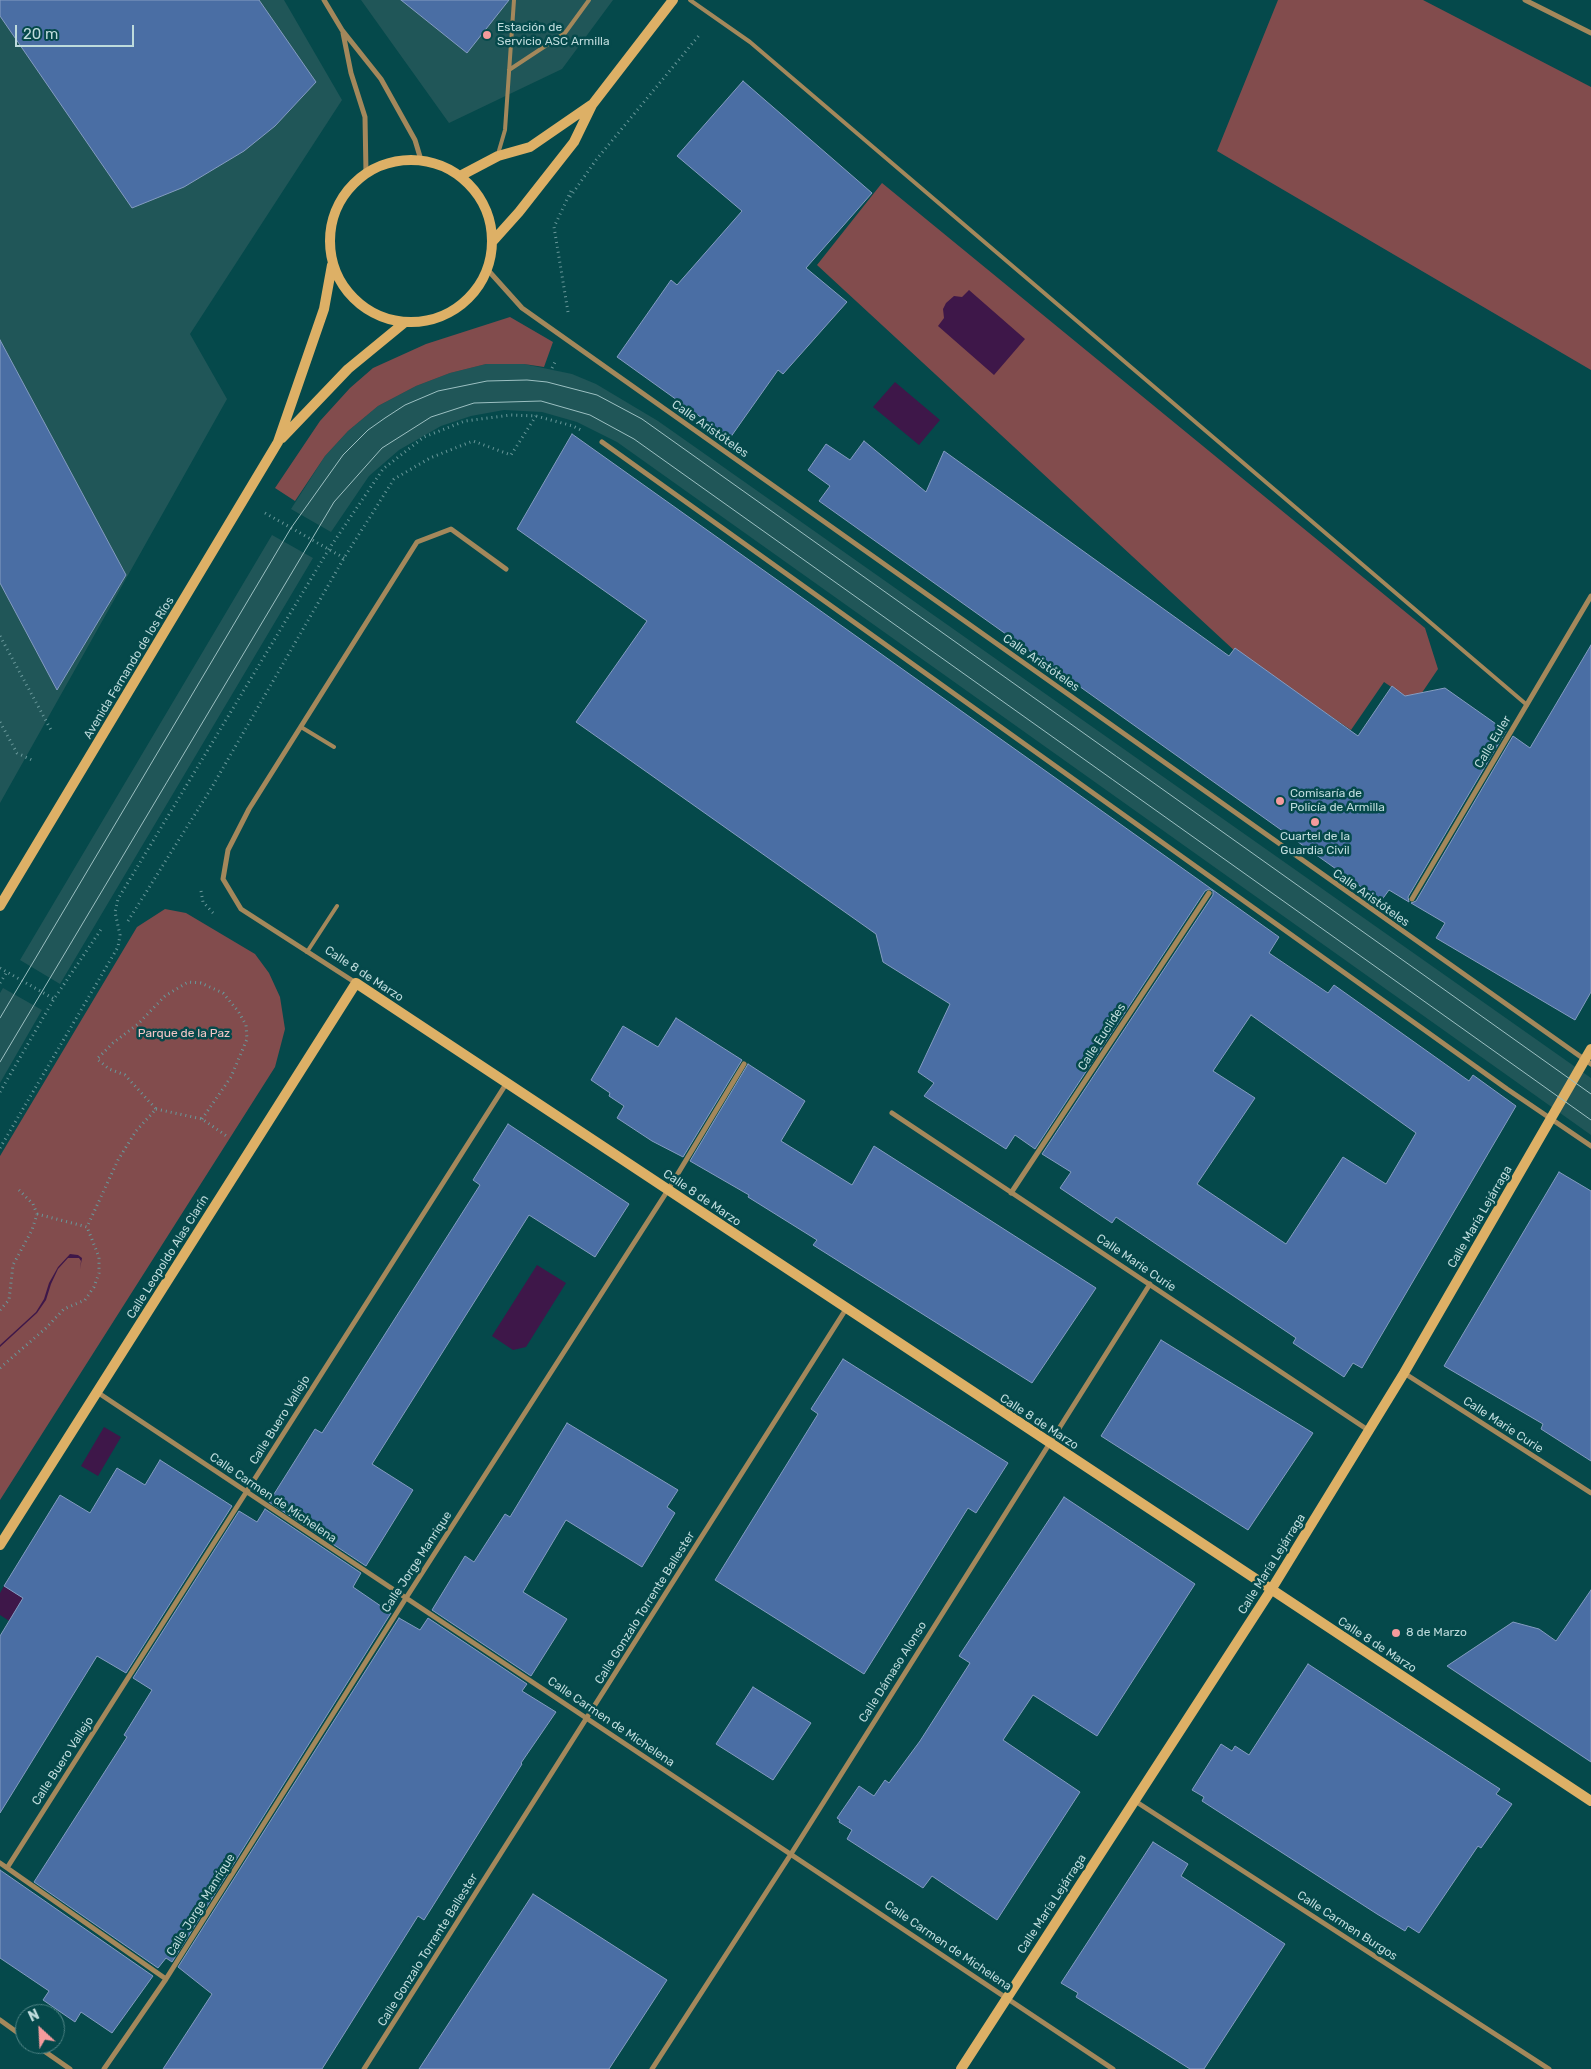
<!DOCTYPE html>
<html>
<head>
<meta charset="utf-8">
<style>
  body { margin:0 }
  #map { position:relative; width:1591px; height:2069px; overflow:hidden; background:#05494b; font-family:Rubik,sans-serif }
  canvas { display:block }
  .north { position:absolute; left:15px; top:2004px; width:50px; height:50px; box-sizing:border-box; background:#05494b; border:1px solid #4f8385; border-radius:50%; rotate:335deg; font-size:14px; font-weight:700; line-height:20px; text-align:center; color:#bedbdc }
  .north::after { content:''; display:block; margin:auto; width:18px; height:22px; background:#f59b9c; clip-path:polygon(50% 0,100% 100%,50% 72%,0 100%) }
  .scale { position:absolute; left:15px; top:25px; width:119px; height:22px; box-sizing:border-box; border:2px solid #bedbdc; border-top:0; padding-left:6px; font-size:15px; line-height:18px; white-space:nowrap; color:#bedbdc; -webkit-text-stroke:4px #05494b; paint-order:stroke }
</style>
</head>
<body>
<div id="map">
<canvas width="1591" height="2069"></canvas>
<div class="north">N</div>
<div class="scale">20 m</div>
</div>
<script>
const ctx = document.querySelector('canvas').getContext('2d');
ctx.lineJoin = 'round';
function fillPath(path, color) { ctx.fillStyle = color; ctx.fill(path, 'evenodd'); }
const poly = rows => new Path2D(rows.map(r => 'M' + r).join(''));
function strokePath(path, color, width, dash) { ctx.strokeStyle = color; ctx.lineWidth = width; ctx.lineCap = dash ? 'butt' : 'round'; ctx.setLineDash(dash || []); ctx.stroke(path); }
function label(font, color, halo, rows, align = 'center') {
  ctx.font = font + ' Rubik,sans-serif'; ctx.lineWidth = 5; ctx.setLineDash([]); ctx.textBaseline = 'middle'; ctx.strokeStyle = halo; ctx.fillStyle = color; for (const [text, x, y, turn = 0] of rows) {
    ctx.save(); ctx.translate(x, y); ctx.rotate((+turn || 0) * Math.PI / 180); ctx.textAlign = isNaN(turn) ? turn : align; if (halo) ctx.strokeText(text, 0, 0); ctx.fillText(text, 0, 0); ctx.restore();
  }
}
fillPath(poly([
  [0,0,284,0,342,100,190,334,227,399,0,803],
  [361,0,613,0,562,69,449,123],
  [486,364,524,364,572,374,596,384,658,421,1591,1078,1591,1135,617,442,577,422,542,412,504,410,471,416,441,426,399,450,369,476,331,532,291,509,325,456,348,431,378,406,416,386,450,373],
  [272,535,313,558,60,984,20,960],
  [3,988,42,1010,0,1083,0,993]
]), '#205658');
fillPath(poly([
  [1278,0,1423,0,1591,87,1591,370,1217,151],
  [882,183,1425,628,1438,669,1415,703,1384,682,1351,730,1237,653,817,265],
  [510,317,553,342,544,367,524,364,486,364,450,373,416,386,378,406,348,431,325,456,295,501,275,488,320,421,350,388,373,368,426,344],
  [165,909,186,913,255,954,269,973,280,997,285,1029,275,1067,0,1500,0,1156,137,927]
]), '#824c4d');
fillPath(poly([
  [969,290,1025,339,994,375,938,326,944,318,943,309,946,303,954,296,962,297],
  [895,382,940,420,919,445,873,407],
  [70,1254,78,1255,82,1258,80,1269,81,1261,79,1258,68,1258,58,1269,51,1284,46,1300,37,1313,0,1347,0,1345,36,1312,44,1299,49,1283,58,1267],
  [537,1265,566,1283,526,1347,513,1350,492,1336],
  [104,1427,121,1437,98,1476,81,1466],
  [4,1586,41,1609,22,1629,0,1615,0,1593]
]), '#3e1749');
const building = poly([
  [0,0,259,0,316,82,275,126,244,151,184,187,132,208,0,16,0,0],
  [401,0,509,0,467,53,401,0],
  [743,81,872,193,806,268,847,302,783,374,778,370,730,438,617,357,671,280,677,285,742,211,677,156,743,81],
  [0,340,126,575,57,690,0,583,0,340],
  [572,434,1279,937,1269,953,1328,993,1334,985,1469,1081,1473,1075,1516,1106,1362,1368,1353,1363,1344,1377,1293,1343,1296,1338,1238,1299,1116,1217,1112,1223,1060,1188,1071,1172,1042,1154,1213,895,1213,891,1209,889,1205,891,1035,1149,1015,1135,1006,1149,924,1096,934,1083,918,1072,950,1004,883,962,876,934,576,722,647,621,517,529,572,434],
  [1251,1015,1416,1133,1386,1184,1343,1157,1286,1244,1197,1184,1255,1098,1213,1071,1251,1015],
  [864,441,926,492,944,451,1229,656,1235,648,1358,736,1392,686,1405,696,1445,688,1506,731,1408,897,1409,902,1389,890,1381,901,819,501,830,486,808,470,826,444,850,460,864,441],
  [1591,645,1591,992,1575,1020,1436,938,1445,923,1411,903,1416,901,1513,736,1530,748,1591,645],
  [676,1018,742,1060,683,1157,652,1141,617,1118,624,1106,609,1096,610,1093,591,1080,623,1026,658,1047,676,1018],
  [748,1064,805,1101,781,1141,852,1185,874,1146,1096,1288,1032,1383,813,1245,817,1240,748,1197,749,1195,690,1161,748,1064],
  [508,1124,629,1204,595,1257,529,1215,372,1464,413,1490,366,1566,269,1502,315,1429,322,1433,480,1185,473,1180,508,1124],
  [1559,1172,1591,1191,1591,1461,1541,1429,1543,1424,1444,1366,1559,1172],
  [1161,1340,1313,1433,1248,1530,1101,1436,1161,1340],
  [843,1359,1008,1463,976,1513,968,1508,864,1674,715,1580,818,1414,811,1409,843,1359],
  [567,1423,678,1490,667,1507,675,1513,642,1567,566,1520,523,1592,567,1619,531,1676,432,1610,465,1556,474,1562,505,1514,510,1517,567,1423],
  [160,1460,232,1506,126,1673,97,1656,0,1813,0,1636,23,1598,4,1586,60,1495,90,1513,117,1468,145,1485,160,1460],
  [1064,1497,1195,1584,1097,1736,1033,1695,1003,1740,1080,1792,997,1920,932,1876,923,1888,847,1839,852,1830,839,1822,840,1820,837,1818,859,1786,874,1796,885,1780,889,1783,920,1741,970,1663,959,1656,1064,1497],
  [265,1509,361,1573,353,1587,391,1613,172,1962,166,1958,158,1968,34,1882,127,1737,124,1735,152,1690,133,1678,239,1511,257,1522,265,1509],
  [1591,1590,1591,1762,1447,1666,1513,1622,1539,1629,1556,1641,1591,1590],
  [399,1618,420,1630,428,1618,527,1684,522,1691,556,1712,521,1763,522,1764,424,1920,418,1916,322,2069,163,2069,212,1994,178,1967,399,1618],
  [1308,1664,1500,1789,1496,1794,1512,1804,1481,1848,1478,1846,1419,1933,1408,1926,1405,1931,1377,1914,1202,1801,1204,1797,1192,1790,1221,1744,1232,1751,1235,1746,1249,1755,1308,1664],
  [753,1687,811,1723,773,1780,716,1744,753,1687],
  [1153,1842,1188,1864,1181,1876,1285,1944,1204,2069,1190,2069,1076,1997,1078,1993,1061,1983,1153,1842],
  [0,1870,153,1976,112,2033,81,2012,75,2022,43,2000,49,1991,0,1958,0,1870],
  [533,1894,667,1980,609,2069,419,2069,533,1894]
]);
fillPath(building, '#4a6ea4');
strokePath(building, '#849cc1', 1);
strokePath(poly([
  [570,197,596,160,701,33],
  [568,312,554,227,571,191],
  [552,368,556,360],
  [265,513,344,558],
  [0,636,51,730],
  [0,722,17,753,34,761],
  [201,891,203,902,215,915],
  [128,921,212,787,344,558,394,479,430,458,473,441,511,455,536,416],
  [0,968,54,999],
  [0,983,7,972],
  [0,1092,54,999,102,928],
  [156,1109,202,1119,228,1137],
  [0,1148,118,947,120,935,115,912,118,899,329,549,383,469,424,437,465,421,511,415,536,416,573,426,583,431],
  [37,1214,87,1227,118,1160,136,1131,156,1109,125,1075,109,1069,97,1059,113,1043,138,1024,165,996,188,982,201,983,223,993,238,1011,246,1025,247,1039,231,1077,202,1119],
  [0,1310,9,1300,13,1265,32,1230,37,1214,33,1204,19,1190],
  [0,1368,46,1328,64,1309,85,1300,94,1287,99,1273,99,1257,87,1227]
]), '#69989a', 3, [1, 4]);
strokePath(poly([
  [690,0,750,42,1527,705],
  [509,70,565,33,589,0],
  [498,154,505,130,514,0],
  [301,727,334,747],
  [307,952,337,906]
]), '#a4885b', 4);
strokePath(poly([
  [324,0,342,30,381,79,415,140,421,160],
  [1525,0,1591,33],
  [343,33,351,73,365,117,366,173],
  [487,269,522,308,1591,1064],
  [602,442,1507,1089,1591,1146],
  [1412,899,1591,596],
  [356,983,241,909,223,879,228,850,249,809,417,542,451,529,506,569],
  [892,1113,1368,1430],
  [1011,1193,1209,893],
  [1404,1373,1591,1493],
  [97,1392,1113,2069],
  [1135,1801,1549,2069],
  [0,1863,166,1979],
  [7,1868,506,1084],
  [0,2020,25,2038],
  [34,2044,70,2069],
  [104,2069,166,1979,406,1598,668,1190,744,1064],
  [364,2069,846,1309],
  [652,2069,791,1854,1150,1284]
]), '#a4885b', 5);
strokePath(poly([
  '330 241a81 81 0 1 1 162 0a81 81 0 1 1-162 0Z',
  [460,176,498,156,530,147,591,105],
  [493,241,519,212,574,142,592,105,673,0],
  [282,438,348,369,404,323],
  [0,906,278,442,324,309,332,265],
  [0,1545,356,983,1591,1801],
  [961,2069,1271,1590,1404,1373,1591,1049]
]), '#ddb066', 10);
strokePath(poly([
  [0,1018,291,528,343,455,368,430,385,418,405,405,438,391,487,381,527,380,547,382,597,395,642,419,1591,1094],
  [0,1062,334,502,382,448,431,417,474,403,541,401,590,415,634,439,1591,1120]
]), '#9cc0c2', 1);
for (const [x, y, r, color] of [
  [487,35,5,"#f59b9c"],
  [1280,801,5,"#f59b9c"],
  [1315,822,5,"#f59b9c"],
  [1396,1633,5,"#f59b9c"]
]) { const dot = new Path2D(); dot.arc(x, y, r, 0, 2 * Math.PI); ctx.fillStyle = color; ctx.fill(dot); strokePath(dot, '#05494b', 2); }
label('12px', '#bedbdc', '#05494b', [
  ["Estación de",497,28],
  ["Servicio ASC Armilla",497,42],
  ["Comisaría de",1290,794],
  ["Policía de Armilla",1290,808],
  ["Cuartel de la",1315,837,"center"],
  ["Guardia Civil",1315,851,"center"],
  ["8 de Marzo",1406,1633]
], 'left');
label('12px', '#bedbdc', '#05494b', [
  ["Calle Aristóteles",710,429,35],
  ["Calle Aristóteles",1041,663,35],
  ["Avenida Fernando de los Ríos",129,668,-59],
  ["Calle Euler",1493,742,-59],
  ["Calle Aristóteles",1371,898,35],
  ["Calle 8 de Marzo",364,974,33],
  ["Calle Euclides",1102,1037,-57],
  ["Calle 8 de Marzo",702,1198,34],
  ["Calle María Lejárraga",1480,1217,-60],
  ["Calle Leopoldo Alas Clarín",168,1257,-58],
  ["Calle Marie Curie",1136,1263,34],
  ["Calle Buero Vallejo",280,1420,-58],
  ["Calle 8 de Marzo",1039,1422,33],
  ["Calle Marie Curie",1503,1425,33],
  ["Calle Carmen de Michelena",273,1498,34],
  ["Calle Jorge Manrique",417,1562,-57],
  ["Calle María Lejárraga",1272,1564,-58],
  ["Calle Gonzalo Torrente Ballester",645,1608,-58],
  ["Calle 8 de Marzo",1377,1645,33],
  ["Calle Dámaso Alonso",893,1672,-58],
  ["Calle Carmen de Michelena",611,1722,34],
  ["Calle Buero Vallejo",63,1761,-57],
  ["Calle María Lejárraga",1052,1904,-57],
  ["Calle Jorge Manrique",201,1905,-58],
  ["Calle Carmen Burgos",1347,1926,33],
  ["Calle Carmen de Michelena",948,1946,34],
  ["Calle Gonzalo Torrente Ballester",428,1950,-58]
]);
label('12px', '#f2c6c6', '#05494b', [
  ["Parque de la Paz",184,1034]
]);
</script>
</body>
</html>
